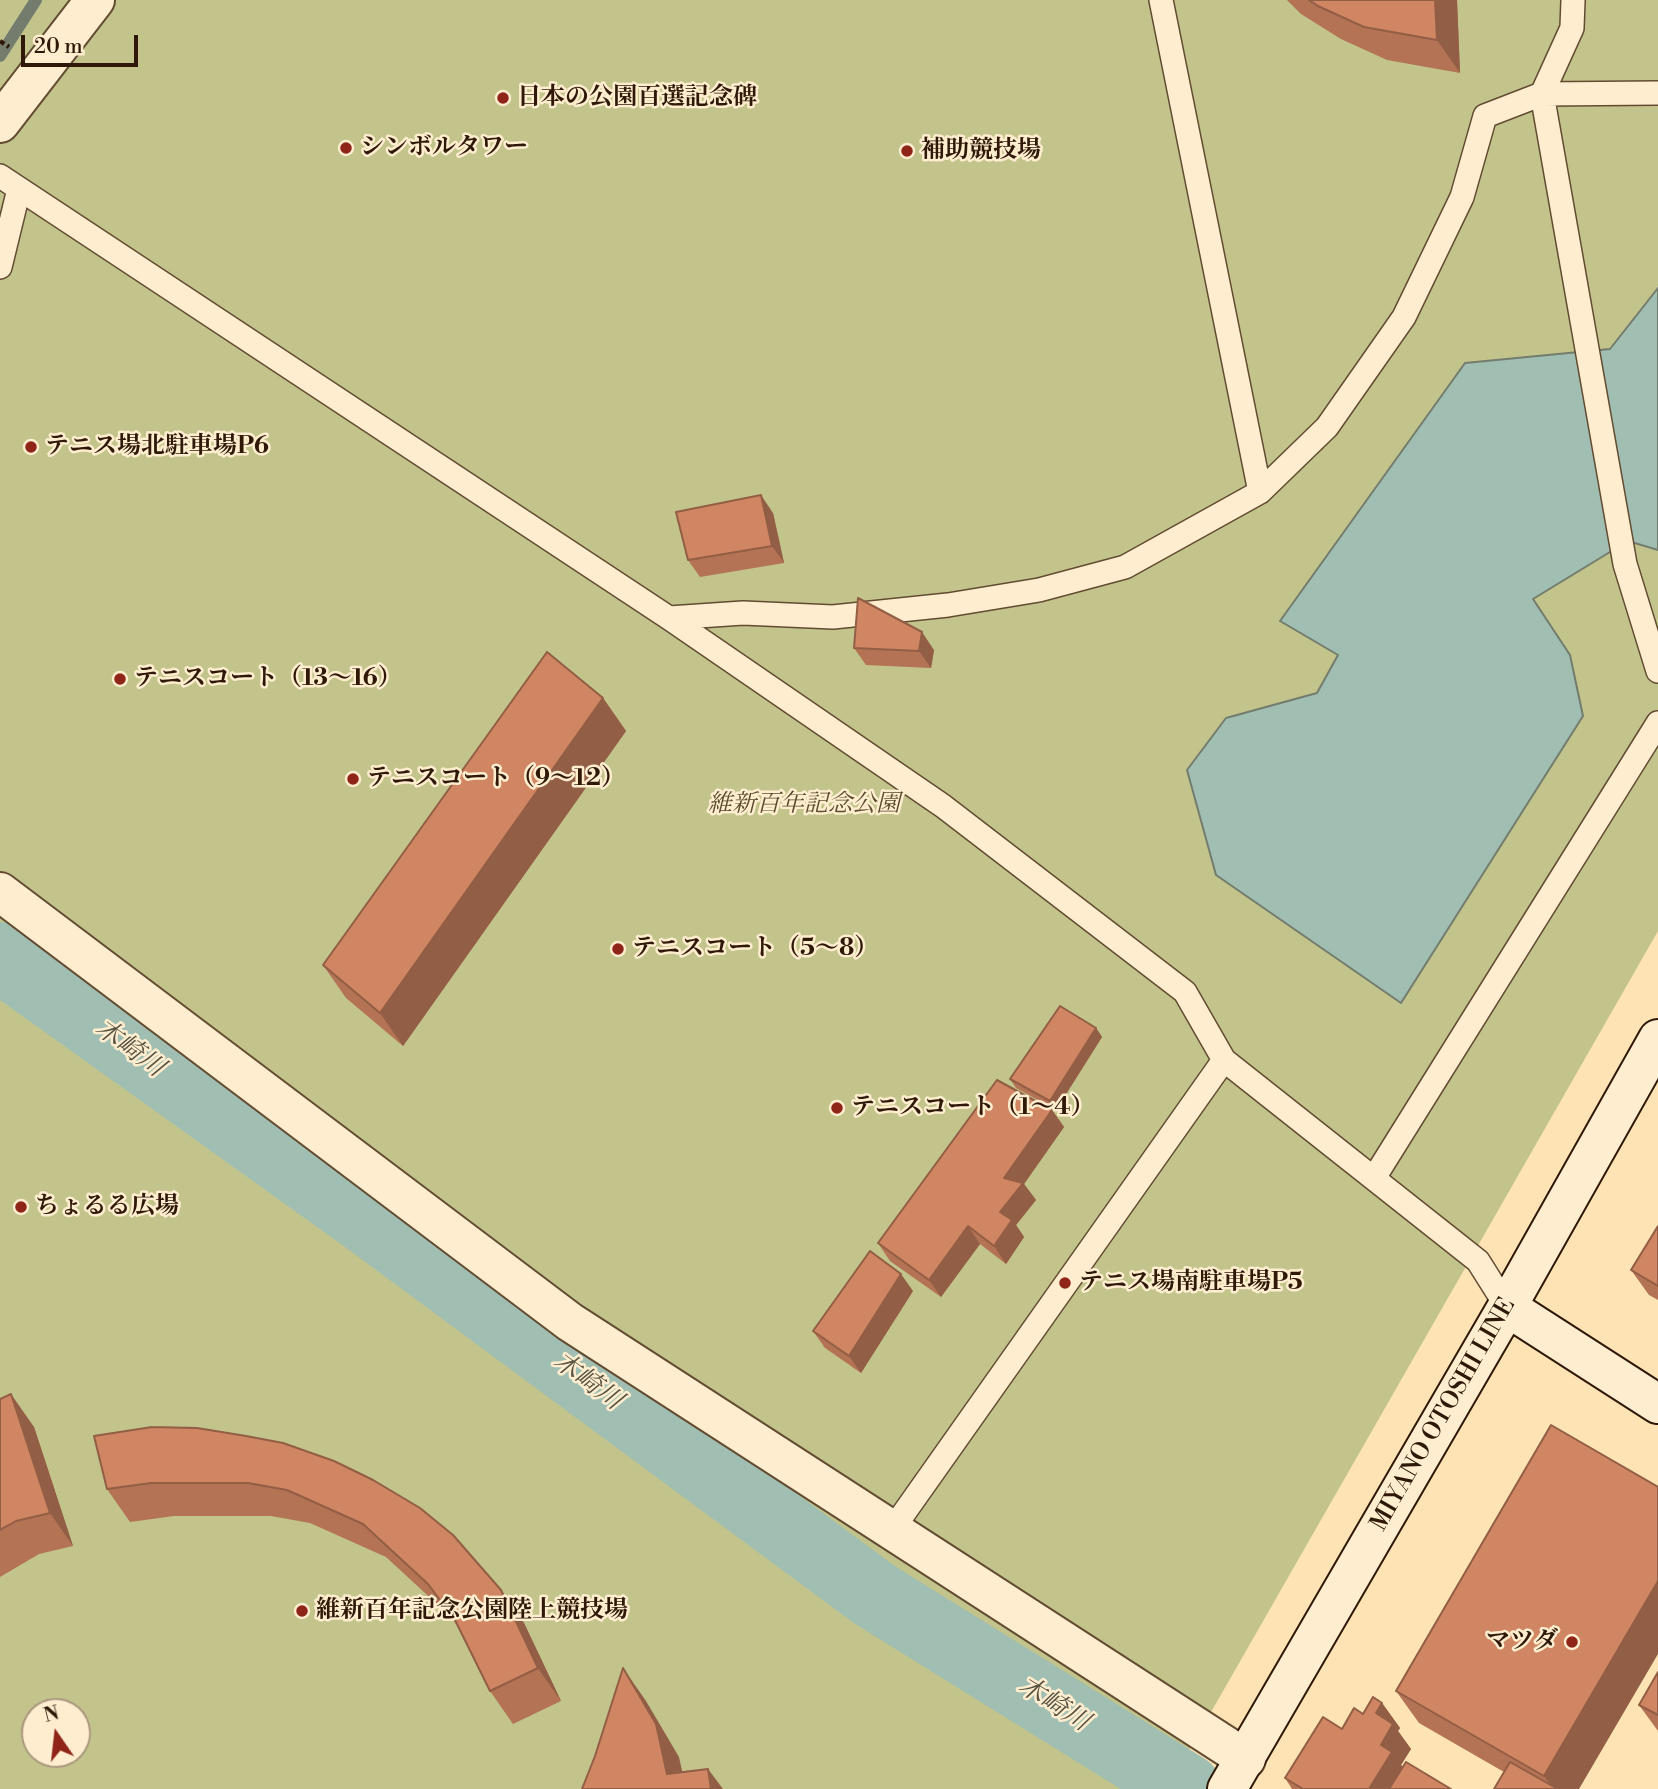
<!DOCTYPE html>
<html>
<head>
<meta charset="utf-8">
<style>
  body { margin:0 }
  #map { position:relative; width:1658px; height:1789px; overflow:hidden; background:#fee4b4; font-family:"Libre Bodoni",serif }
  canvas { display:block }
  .north { position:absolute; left:21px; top:1698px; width:70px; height:70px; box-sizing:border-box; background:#feedce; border:2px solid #ab987e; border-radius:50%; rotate:346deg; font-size:19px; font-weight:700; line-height:28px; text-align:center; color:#2f1807 }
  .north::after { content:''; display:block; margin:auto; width:24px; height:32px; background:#8f2418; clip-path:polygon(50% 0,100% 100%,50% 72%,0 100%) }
  .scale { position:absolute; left:21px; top:35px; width:117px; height:32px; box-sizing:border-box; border:4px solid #2f1807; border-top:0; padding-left:9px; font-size:21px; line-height:24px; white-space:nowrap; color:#2f1807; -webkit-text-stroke:5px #feedce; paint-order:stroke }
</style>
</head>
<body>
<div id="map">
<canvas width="1658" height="1789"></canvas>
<div class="north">N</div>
<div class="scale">20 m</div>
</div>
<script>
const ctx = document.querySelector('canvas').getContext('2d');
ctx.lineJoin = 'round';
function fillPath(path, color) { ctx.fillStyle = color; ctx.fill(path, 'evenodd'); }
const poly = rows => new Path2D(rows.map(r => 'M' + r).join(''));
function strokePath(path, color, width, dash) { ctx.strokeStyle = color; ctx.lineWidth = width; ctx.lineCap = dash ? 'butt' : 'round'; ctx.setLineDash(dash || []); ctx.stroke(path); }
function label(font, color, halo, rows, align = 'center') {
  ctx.font = font + ' "Libre Bodoni","Noto Serif JP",serif'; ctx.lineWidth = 5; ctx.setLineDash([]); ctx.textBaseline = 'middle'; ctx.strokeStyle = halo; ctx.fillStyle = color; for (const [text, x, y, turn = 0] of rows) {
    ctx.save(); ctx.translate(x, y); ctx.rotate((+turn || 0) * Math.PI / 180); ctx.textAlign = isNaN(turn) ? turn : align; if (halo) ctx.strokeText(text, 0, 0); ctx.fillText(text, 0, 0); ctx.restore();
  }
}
fillPath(poly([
  [0,0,1658,0,1658,931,1167,1789,0,1789],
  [35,1712,77,1712,77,1754,35,1754]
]), '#c2c48c');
const water = poly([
  [1658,288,1658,550,1628,541,1533,599,1570,655,1583,716,1401,1003,1216,875,1187,770,1226,718,1317,693,1338,655,1280,621,1465,363,1610,349,1658,288]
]);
fillPath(water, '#a0beb1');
strokePath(water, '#737c6d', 2);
strokePath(poly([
  [0,56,36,0]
]), '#737c6d', 12);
strokePath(poly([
  [0,957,362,1216,875,1595,1187,1789]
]), '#a0beb1', 70);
const lane = poly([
  [1161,0,1260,492],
  [1573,0,1572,28,1542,94,1625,564,1658,671],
  [0,176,669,618,943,806,1185,992,1224,1060,1478,1261,1507,1307],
  [0,267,19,189],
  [669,618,743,613,833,617,948,605,1039,590,1125,567,1260,492,1327,427,1404,317,1462,197,1485,116,1542,94,1658,93],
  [1374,1178,1658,723],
  [892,1530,1224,1060]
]);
const street = poly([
  [0,123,95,0],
  [0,892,570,1322,1246,1759]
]);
const secondary = poly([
  [1507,1307,1658,1404],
  [1227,1789,1507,1307,1658,1039]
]);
strokePath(lane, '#634b32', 26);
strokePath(street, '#634b32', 42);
strokePath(secondary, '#2f1807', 42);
strokePath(poly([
  [0,41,9,47]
]), '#2f1807', 4.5, [5, 3.5]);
strokePath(lane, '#feedce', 23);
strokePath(street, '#feedce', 38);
strokePath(secondary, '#feedce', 38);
fillPath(poly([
  [1287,0,1457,0,1460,73,1387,60,1341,39,1301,14],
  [773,513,784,563,700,577,688,560],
  [854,648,934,650,931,668,866,665],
  [603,698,626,731,403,1046,346,998,323,965],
  [1096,1028,1102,1037,1056,1110,1016,1088,1010,1079],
  [1052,1110,1064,1127,1024,1184,1036,1200,1016,1225,1024,1237,1006,1264,980,1244,941,1297,890,1261,878,1243],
  [1658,1226,1658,1300,1649,1295,1631,1270],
  [913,1291,861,1373,825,1348,813,1331],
  [0,1399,34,1427,73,1546,39,1554,0,1577],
  [246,1436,524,1623,561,1701,513,1724,490,1691,456,1624,451,1617,386,1557,310,1523,271,1516,174,1516,130,1522,107,1489],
  [1658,1672,1658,1731,1639,1705],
  [1396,1691,1579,1789,1494,1789,1504,1772,1419,1723],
  [1382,1703,1400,1728,1398,1731,1411,1749,1401,1765,1403,1767,1451,1789,1292,1789,1285,1778,1342,1729,1363,1714]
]), '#b37354');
fillPath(poly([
  [1435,0,1457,0,1460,73,1437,40],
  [761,495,773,513,784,563,772,546],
  [922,632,934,650,931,668,919,651],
  [603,698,626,731,403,1046,380,1013],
  [1096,1028,1102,1037,1056,1110,1050,1101],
  [1052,1110,1064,1127,1024,1184,1036,1200,1016,1225,1024,1237,1006,1264,994,1246,1000,1212,1004,1178],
  [968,1226,980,1244,941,1297,929,1280],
  [901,1274,913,1291,861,1373,849,1356],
  [11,1394,34,1427,73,1546,50,1513],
  [1658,1581,1658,1654,1579,1789,1554,1789,1544,1776],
  [501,1590,524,1623,561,1701,538,1668],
  [623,1668,646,1701,679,1757,686,1789,667,1774],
  [1382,1703,1400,1728,1398,1731,1411,1749,1401,1765,1410,1777,1402,1789,1369,1789,1381,1745,1376,1713],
  [708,1769,723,1789,711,1789]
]), '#925e45');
const building = poly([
  [1309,0,1435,0,1437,40,1364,27,1318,6,1309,0],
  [761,495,772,546,688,560,676,512,761,495],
  [858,598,922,632,919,651,854,648,858,598],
  [547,652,603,698,380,1013,323,965,547,652],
  [1060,1006,1096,1028,1050,1101,1010,1079,1060,1006],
  [997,1080,1052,1110,1004,1178,1023,1183,1000,1212,1012,1220,994,1246,968,1226,929,1280,878,1243,997,1080],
  [1658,1226,1658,1286,1631,1270,1658,1226],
  [870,1251,901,1274,849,1356,813,1331,870,1251],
  [11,1394,50,1513,16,1521,0,1530,0,1399,11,1394],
  [1551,1425,1658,1487,1658,1581,1544,1776,1396,1691,1551,1425],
  [152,1427,197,1428,246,1436,283,1443,334,1461,373,1480,420,1508,453,1535,501,1590,538,1668,490,1691,455,1620,428,1584,363,1524,287,1490,248,1483,151,1483,107,1489,94,1436,152,1427],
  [623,1668,656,1724,667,1774,708,1769,711,1789,582,1789,595,1756,623,1668],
  [1658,1672,1658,1715,1639,1705,1658,1672],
  [1373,1697,1382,1703,1376,1713,1393,1724,1381,1745,1392,1752,1369,1789,1303,1789,1285,1778,1323,1717,1342,1729,1354,1708,1363,1714,1373,1697],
  [1406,1762,1451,1789,1389,1789,1406,1762],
  [1510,1762,1558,1789,1494,1789,1510,1762]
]);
fillPath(building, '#d08662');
strokePath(building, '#925e45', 2);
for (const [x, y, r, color] of [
  [503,98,7,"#8f2418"],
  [346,148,7,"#8f2418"],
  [907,151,7,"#8f2418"],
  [31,447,7,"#8f2418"],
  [120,679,7,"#8f2418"],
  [353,779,7,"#8f2418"],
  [618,949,7,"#8f2418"],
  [837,1108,7,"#8f2418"],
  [21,1207,7,"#8f2418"],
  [1065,1283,7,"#8f2418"],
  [302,1611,7,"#8f2418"],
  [1572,1642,7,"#8f2418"]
]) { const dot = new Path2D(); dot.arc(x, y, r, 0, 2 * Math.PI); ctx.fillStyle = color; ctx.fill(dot); strokePath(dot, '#feedce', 2.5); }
label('bold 24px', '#2f1807', '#feedce', [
  ["日本の公園百選記念碑",517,98],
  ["シンボルタワー",360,148],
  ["補助競技場",921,151],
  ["テニス場北駐車場P6",45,447],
  ["テニスコート（13～16）",134,679],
  ["テニスコート（9～12）",367,779],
  ["テニスコート（5～8）",632,949],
  ["テニスコート（1～4）",851,1108],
  ["ちょるる広場",35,1207],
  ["テニス場南駐車場P5",1079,1283],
  ["維新百年記念公園陸上競技場",316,1611],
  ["マツダ",1558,1642,"right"]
], 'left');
label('italic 24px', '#5b4c2f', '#feedce', [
  ["維新百年記念公園",804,805]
]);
label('24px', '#2f1807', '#feedce', [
  ["MIYANO OTOSHI LINE",1444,1415,-60]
]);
label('italic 26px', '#575242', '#feedce', [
  ["木崎川",129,1049,36],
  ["木崎川",587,1382,36],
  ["木崎川",1053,1705,32]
]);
</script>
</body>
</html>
